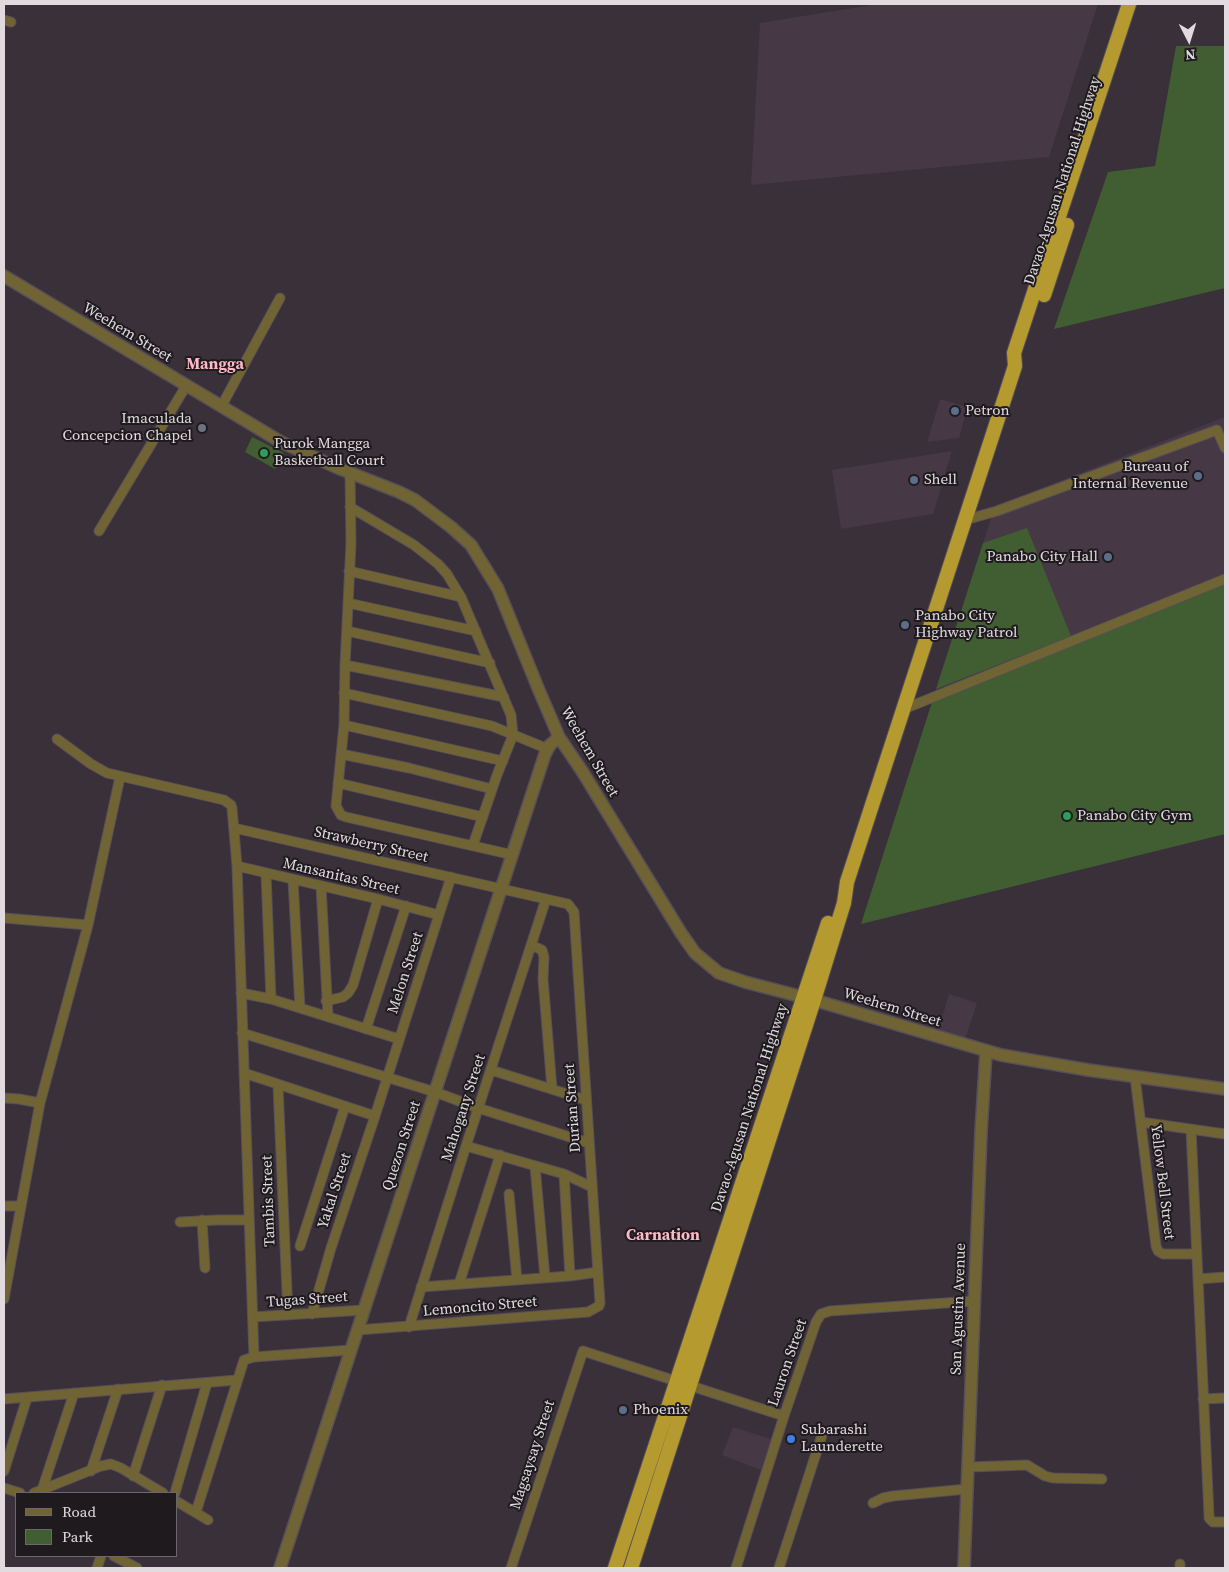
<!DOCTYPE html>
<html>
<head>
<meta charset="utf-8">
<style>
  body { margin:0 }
  #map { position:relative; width:1229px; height:1572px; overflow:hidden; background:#393039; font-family:"Source Serif 4",serif }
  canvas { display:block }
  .frame { position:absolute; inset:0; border:5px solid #e1dbe0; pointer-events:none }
  .legend { position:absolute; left:15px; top:1492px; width:162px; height:65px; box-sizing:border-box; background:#1e1a1e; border:1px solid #6c676c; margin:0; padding:6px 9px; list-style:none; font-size:15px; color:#e1dbe0 }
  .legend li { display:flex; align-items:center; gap:10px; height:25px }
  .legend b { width:25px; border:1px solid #6c676c }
  .north { position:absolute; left:1164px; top:15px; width:50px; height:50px; -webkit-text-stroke:4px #1e1a1e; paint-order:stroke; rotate:175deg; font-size:14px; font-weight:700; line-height:20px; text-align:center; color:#e1dbe0 }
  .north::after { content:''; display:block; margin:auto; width:18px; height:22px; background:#e1dbe0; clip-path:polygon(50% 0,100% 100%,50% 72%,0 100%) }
</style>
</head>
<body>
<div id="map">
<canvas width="1229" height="1572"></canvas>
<div class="frame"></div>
<ul class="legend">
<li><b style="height:6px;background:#706435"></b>Road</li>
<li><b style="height:14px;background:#415e32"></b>Park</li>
</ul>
<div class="north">N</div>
</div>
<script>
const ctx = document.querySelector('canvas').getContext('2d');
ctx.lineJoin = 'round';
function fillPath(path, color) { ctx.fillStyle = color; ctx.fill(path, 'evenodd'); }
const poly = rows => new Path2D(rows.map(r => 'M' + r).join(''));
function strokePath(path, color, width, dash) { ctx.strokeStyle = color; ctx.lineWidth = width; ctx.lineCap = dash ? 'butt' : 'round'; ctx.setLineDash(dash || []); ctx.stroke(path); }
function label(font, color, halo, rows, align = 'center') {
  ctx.font = font + ' "Source Serif 4",serif'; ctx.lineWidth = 4; ctx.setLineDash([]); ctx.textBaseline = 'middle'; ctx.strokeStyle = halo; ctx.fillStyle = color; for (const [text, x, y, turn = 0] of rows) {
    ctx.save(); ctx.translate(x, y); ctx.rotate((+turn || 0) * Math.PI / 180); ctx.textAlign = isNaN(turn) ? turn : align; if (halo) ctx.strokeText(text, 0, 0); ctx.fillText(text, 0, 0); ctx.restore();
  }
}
fillPath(poly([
  [878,4,1098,4,1049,157,751,185,760,23],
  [940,399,968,407,959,438,927,442],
  [1225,417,1225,583,932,702,995,506],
  [952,451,933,514,841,529,832,470],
  [949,994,977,1003,965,1040,938,1031],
  [733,1427,771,1439,761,1470,722,1455]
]), '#463845');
fillPath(poly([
  [1176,46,1225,46,1225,288,1054,329,1108,172,1155,166],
  [252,437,284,453,275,469,245,452],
  [1027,528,1071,636,936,689,983,543],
  [1225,583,1225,834,861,924,932,702]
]), '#415e32');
const minor = poly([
  [4,20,11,22],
  [221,407,280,298],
  [350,474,351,543,345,665,344,725,336,806,341,815,346,817,513,855],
  [350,507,414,545,438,564,447,574,461,597,511,715,513,735,497,775,473,845],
  [965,520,997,511,1217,430,1225,448],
  [99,531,186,386],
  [349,571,461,597],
  [348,603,476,631],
  [347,631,490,663],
  [345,665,504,697],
  [344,693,492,726,548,749],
  [904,709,1225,579],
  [344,725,503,761],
  [57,739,91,764,107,773,224,800,231,805,232,808,237,866,254,1357],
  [341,754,409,768,492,789],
  [338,783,483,817],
  [234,828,568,904,574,912,600,1303,599,1306,588,1312,358,1330],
  [237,866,378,899,439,915],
  [266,874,271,999],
  [293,880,300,1008],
  [321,886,328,1016],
  [4,918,88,925],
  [531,945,542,950,544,957,543,979,552,1089],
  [241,993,271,999,399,1039],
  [326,1001,343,997,348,993,353,985,378,899],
  [366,1029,406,906],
  [242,1033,435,1092,478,1108,589,1143],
  [491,1070,586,1100],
  [244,1073,375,1116],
  [1135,1077,1156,1246,1158,1251,1163,1254,1197,1254],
  [278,1086,288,1315],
  [4,1098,19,1099,40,1103],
  [1141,1122,1225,1134],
  [1191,1129,1209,1515,1209,1518,1213,1522,1225,1522],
  [466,1146,564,1174,592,1187],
  [535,1166,545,1278],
  [564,1174,570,1276],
  [509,1194,517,1280],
  [4,1206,21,1206],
  [202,1220,205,1268],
  [180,1222,217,1220,249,1220],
  [300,1246,345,1106],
  [1198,1279,1225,1277],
  [459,1284,500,1155],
  [421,1287,570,1276,598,1272],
  [4,1299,40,1103,88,925,120,777],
  [312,1314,331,1248,375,1116,451,877],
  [253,1317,364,1310],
  [409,1327,466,1146,546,899],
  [4,1399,237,1380],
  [1203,1399,1225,1398],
  [968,1467,1027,1465,1045,1476,1053,1478,1102,1479],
  [4,1471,27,1398],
  [91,1471,118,1389],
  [133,1476,162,1385],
  [4,1488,20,1493],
  [42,1490,74,1393],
  [34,1493,101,1466,111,1464,121,1468,163,1493],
  [175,1493,207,1383],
  [176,1501,208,1520],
  [873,1503,883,1498,893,1496,967,1489],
  [196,1512,244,1360,254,1357,351,1350],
  [114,1556,137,1568],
  [1180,1564,1180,1568],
  [97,1568,101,1556],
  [511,1568,583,1351,784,1416],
  [736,1568,784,1416,816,1322,821,1314,830,1311,974,1301],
  [779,1568,822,1435]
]);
const tertiary = poly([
  [4,276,281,442,338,468,399,492,415,500,451,527,471,545,498,589,538,688,559,737,582,771,681,933,695,953,719,973,745,982,814,1000,1001,1055,1088,1070,1225,1089],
  [280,1568,545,754,550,745,559,737],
  [964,1568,981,1132,986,1052]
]);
const trunk = poly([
  [1044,295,1067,225],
  [615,1568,828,923],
  [631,1568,814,1000,844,903,847,882,1004,400,1015,366,1014,353,1129,4]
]);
strokePath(minor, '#574f57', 11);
strokePath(tertiary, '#574f57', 14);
strokePath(trunk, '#574f57', 16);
strokePath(minor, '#706435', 9);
strokePath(tertiary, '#706435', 11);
strokePath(trunk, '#b59a30', 14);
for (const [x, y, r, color] of [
  [955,411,5,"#5c6f8a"],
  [202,428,5,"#6b7280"],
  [264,453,5,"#2e9e5b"],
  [1198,476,5,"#5c6f8a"],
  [914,480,5,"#5c6f8a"],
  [1108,557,5,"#5c6f8a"],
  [905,625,5,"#5c6f8a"],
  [1067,816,5,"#2e9e5b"],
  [623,1410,5,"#5c6f8a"],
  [791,1439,5,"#3f7fe0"]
]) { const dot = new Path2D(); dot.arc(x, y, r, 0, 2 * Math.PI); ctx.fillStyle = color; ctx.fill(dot); strokePath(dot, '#1e1a1e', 2); }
label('15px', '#e1dbe0', '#1e1a1e', [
  ["Davao-Agusan National Highway",1063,181,-72],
  ["Weehem Street",127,333,31],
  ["Weehem Street",589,752,60],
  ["Strawberry Street",371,845,13],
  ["Mansanitas Street",341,877,13],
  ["Melon Street",406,973,-72],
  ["Weehem Street",892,1008,17],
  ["Mahogany Street",464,1108,-72],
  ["Durian Street",573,1108,-94],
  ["Davao-Agusan National Highway",750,1108,-72],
  ["Quezon Street",402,1146,-72],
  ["Yellow Bell Street",1162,1182,83],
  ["Yakal Street",335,1191,-72],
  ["Tambis Street",269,1201,-92],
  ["Tugas Street",307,1300,-4],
  ["Lemoncito Street",480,1307,-5],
  ["San Agustin Avenue",959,1309,-88],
  ["Lauron Street",788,1363,-71],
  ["Magsaysay Street",533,1455,-72]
]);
label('15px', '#e1dbe0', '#1e1a1e', [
  ["Petron",965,411],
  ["Imaculada",192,419,"right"],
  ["Concepcion Chapel",192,436,"right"],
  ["Purok Mangga",274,444],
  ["Basketball Court",274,461],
  ["Bureau of",1188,467,"right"],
  ["Internal Revenue",1188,484,"right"],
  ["Shell",924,480],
  ["Panabo City Hall",1098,557,"right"],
  ["Panabo City",915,616],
  ["Highway Patrol",915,633],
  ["Panabo City Gym",1077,816],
  ["Phoenix",633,1410],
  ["Subarashi",801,1430],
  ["Launderette",801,1447]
], 'left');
label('bold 16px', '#fdb9c6', '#1e1a1e', [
  ["Mangga",215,365],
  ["Carnation",663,1236]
]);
</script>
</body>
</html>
